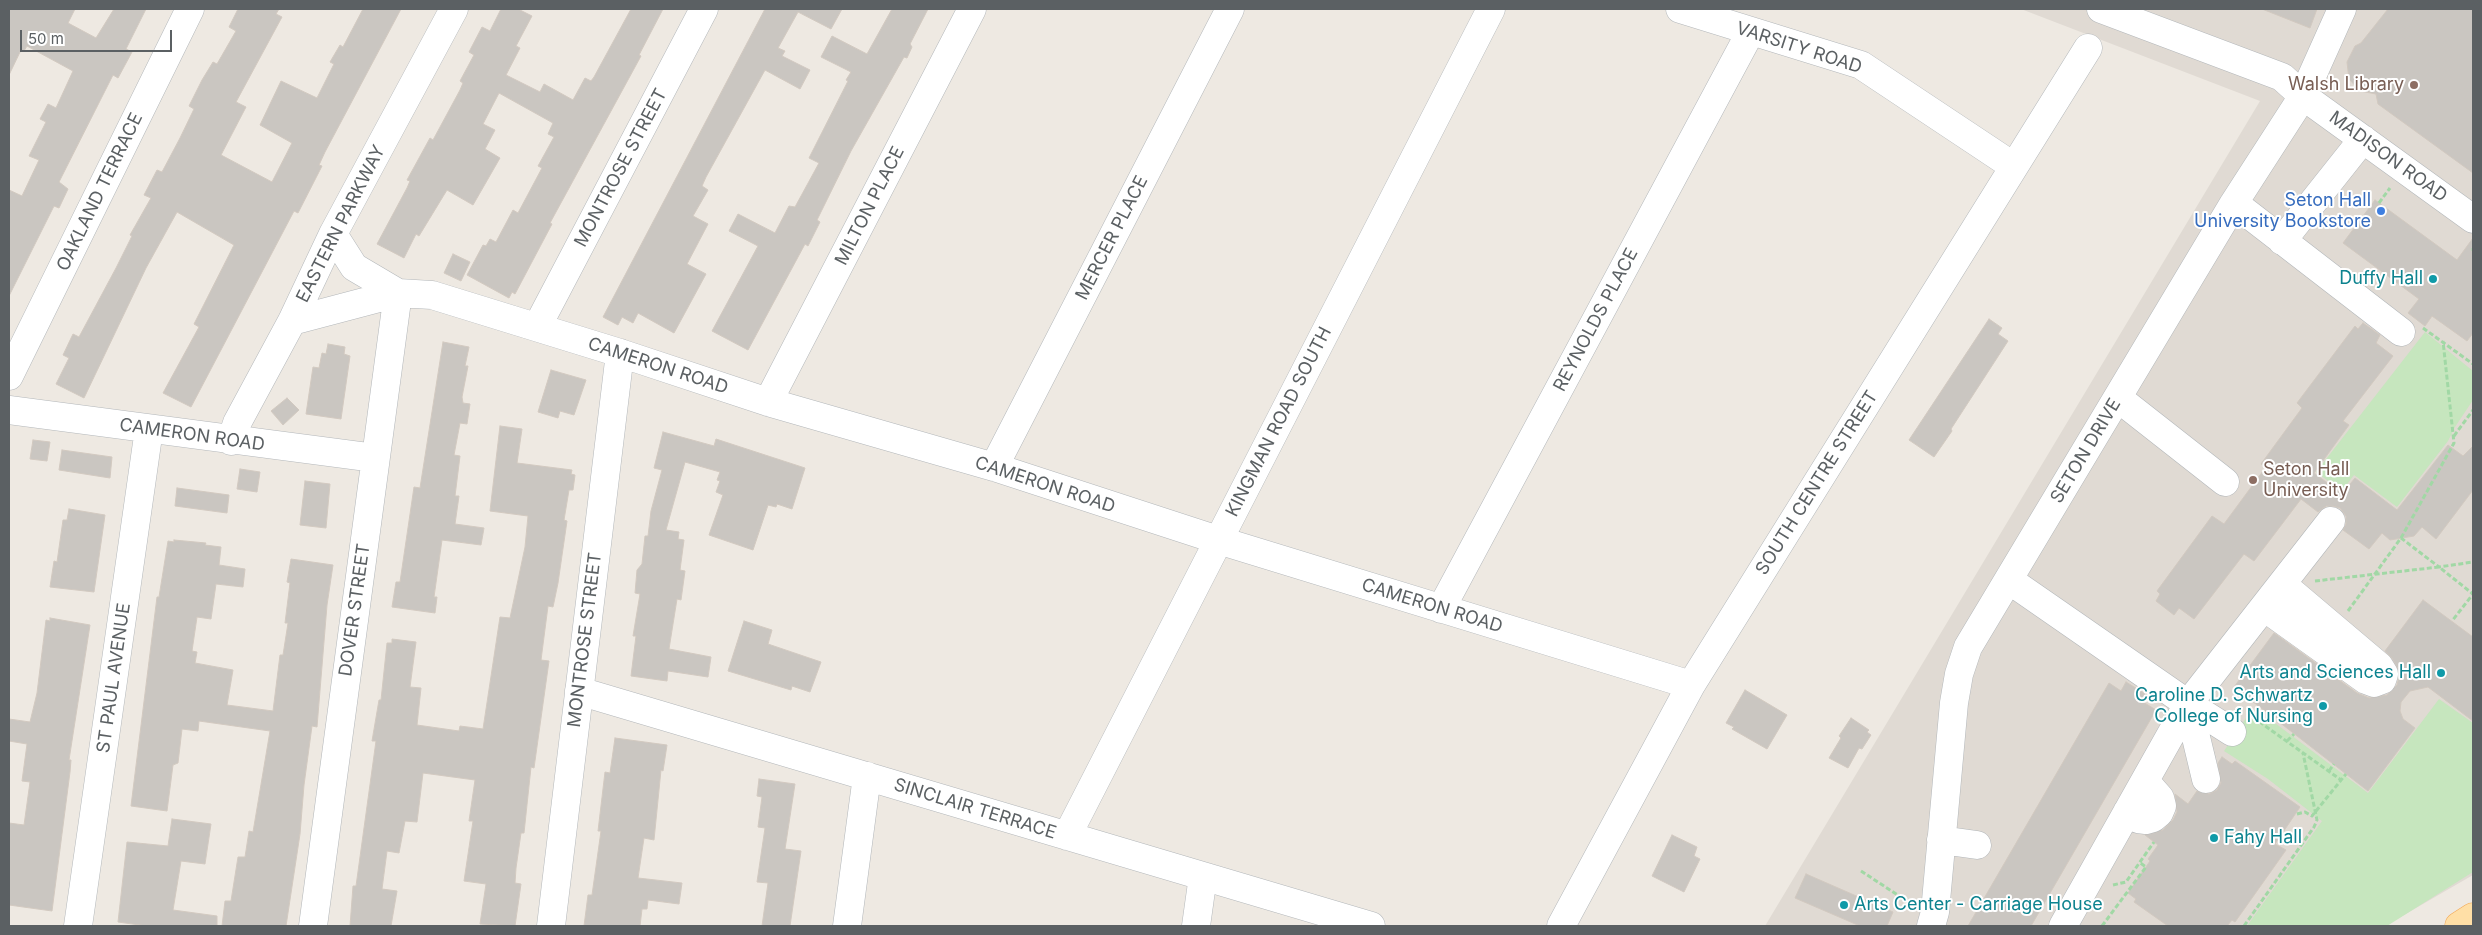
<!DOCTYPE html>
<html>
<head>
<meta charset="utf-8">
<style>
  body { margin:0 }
  #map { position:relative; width:2482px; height:935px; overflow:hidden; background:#eee9e2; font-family:Inter,sans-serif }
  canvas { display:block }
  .frame { position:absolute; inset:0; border:10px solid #5b6063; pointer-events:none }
  .scale { position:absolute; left:20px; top:30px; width:152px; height:22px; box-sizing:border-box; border:2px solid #5b6063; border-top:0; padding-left:6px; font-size:15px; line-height:18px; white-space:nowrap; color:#5b6063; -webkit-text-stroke:4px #fff; paint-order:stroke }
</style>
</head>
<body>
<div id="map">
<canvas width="2482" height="935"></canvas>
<div class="frame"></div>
<div class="scale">50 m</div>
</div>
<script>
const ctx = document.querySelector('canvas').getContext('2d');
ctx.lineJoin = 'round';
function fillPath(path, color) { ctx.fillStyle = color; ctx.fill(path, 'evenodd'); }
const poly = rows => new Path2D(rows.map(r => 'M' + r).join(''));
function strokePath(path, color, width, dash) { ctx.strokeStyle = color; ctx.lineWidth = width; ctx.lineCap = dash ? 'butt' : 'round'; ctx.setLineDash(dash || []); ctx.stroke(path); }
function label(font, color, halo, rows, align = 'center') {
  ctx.font = font + ' Inter,sans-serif'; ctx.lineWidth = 4; ctx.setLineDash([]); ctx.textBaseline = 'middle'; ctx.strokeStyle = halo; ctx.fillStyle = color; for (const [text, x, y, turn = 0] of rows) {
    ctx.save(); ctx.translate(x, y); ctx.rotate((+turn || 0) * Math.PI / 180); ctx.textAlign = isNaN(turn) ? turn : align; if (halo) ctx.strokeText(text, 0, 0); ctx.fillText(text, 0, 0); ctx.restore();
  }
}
fillPath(poly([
  [2021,9,2473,9,2473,875,2385,926,1765,926,2260,101]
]), '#e0dad3');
fillPath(poly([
  [2425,332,2473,371,2473,400,2455,427,2448,441,2397,507,2354,475,2342,491,2316,472],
  [2439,699,2473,723,2473,872,2387,926,2247,926,2322,821,2268,779,2224,751,2248,715,2261,726,2267,717,2368,793]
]), '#c6e6be');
const building = poly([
  [9,9,75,9,68,23,96,38,114,9,146,9,126,49,132,52,118,78,113,75,59,182,68,189,59,208,54,206,9,296,9,190,22,196,39,160,29,156,46,122,40,119,48,104,56,108,73,71,27,46,24,51,21,50,9,75,9,9],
  [238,9,279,9,276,14,282,17,236,102,246,107,221,155,272,182,292,143,260,125,281,81,317,98,334,64,330,62,340,45,343,47,363,9,401,9,325,152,319,165,322,166,298,213,294,211,191,407,163,393,199,327,194,324,234,245,177,212,146,268,84,398,56,384,69,358,63,355,73,334,79,337,116,268,132,236,130,235,151,198,144,195,157,170,162,172,180,138,194,109,189,106,202,80,213,62,217,64,236,31,229,27,238,9],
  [501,9,518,9,532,16,516,46,520,48,506,75,540,92,544,84,573,100,585,78,591,81,594,77,631,9,663,9,639,55,641,56,550,223,552,224,515,294,512,292,509,298,467,275,483,245,486,246,490,239,496,242,513,210,518,213,542,168,538,166,554,137,548,134,553,123,499,93,483,124,495,130,485,149,500,158,473,205,447,190,419,236,416,234,404,258,377,244,407,188,410,181,407,180,430,138,433,140,460,90,463,83,460,81,474,55,469,52,482,27,490,31,501,9],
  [765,9,842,9,831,29,798,12,778,48,785,51,782,56,810,70,800,89,765,70,706,177,702,186,708,190,693,216,708,224,687,264,706,274,674,333,638,313,633,323,622,317,618,325,603,317,765,9],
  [892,9,928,9,910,44,912,47,907,58,904,57,851,151,817,220,820,222,808,246,805,244,748,350,712,331,758,246,729,231,738,214,775,233,789,206,795,207,819,163,809,158,848,81,846,80,851,72,821,57,832,36,867,54,892,9],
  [2262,9,2317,9,2310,28,2262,9],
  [2388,9,2473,9,2473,173,2378,104,2376,94,2360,91,2349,79,2347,62,2355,46,2361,43,2388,9],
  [2375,200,2457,260,2473,238,2473,333,2467,341,2432,316,2425,326,2408,313,2419,299,2343,243,2375,200],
  [453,254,470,262,461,281,444,273,453,254],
  [1989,319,2002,328,1998,334,2008,341,1951,429,1952,431,1934,457,1909,440,1989,319],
  [2363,323,2380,335,2376,343,2393,356,2343,421,2349,425,2314,473,2342,494,2355,478,2397,510,2448,445,2463,456,2473,446,2473,490,2436,539,2422,527,2414,536,2390,540,2382,533,2369,549,2343,530,2346,524,2346,516,2340,508,2333,506,2326,506,2318,512,2301,499,2254,561,2244,554,2194,619,2179,608,2174,615,2156,601,2160,594,2157,591,2212,516,2224,524,2266,467,2261,464,2302,408,2297,403,2355,326,2358,329,2363,323],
  [443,342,469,347,465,366,468,366,462,397,463,403,470,404,467,424,460,423,454,455,460,456,455,496,459,496,455,524,484,528,481,545,442,540,434,597,437,597,435,613,392,607,396,582,400,582,414,487,420,488,443,342],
  [328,344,345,347,344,354,350,356,341,419,306,414,313,367,319,368,322,353,326,354,328,344],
  [551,370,586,380,574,415,560,411,558,418,538,412,551,370],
  [287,398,299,410,283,425,271,411,287,398],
  [500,426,522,429,517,463,572,470,571,474,575,475,573,490,569,490,564,520,567,521,558,583,553,607,548,606,541,660,549,661,534,768,531,767,524,833,521,833,516,868,515,883,521,884,515,926,480,924,486,884,464,881,473,821,469,821,475,780,423,773,417,822,405,821,399,853,387,851,382,889,397,891,391,926,350,926,353,886,356,886,376,741,372,741,379,700,381,700,387,643,392,643,392,639,416,642,410,687,421,688,417,725,459,731,460,726,483,729,500,617,510,618,525,547,528,516,490,511,500,426],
  [663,432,714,446,716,439,805,468,792,509,777,504,776,507,768,505,753,550,709,535,723,495,716,492,720,481,717,480,720,472,685,462,666,530,679,532,678,539,684,540,680,570,685,571,681,600,677,599,669,649,711,657,708,677,668,671,667,681,631,676,636,636,633,636,640,594,635,593,637,570,642,564,645,536,648,536,651,511,662,470,654,468,663,432],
  [33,440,50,442,47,461,30,459,33,440],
  [62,450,112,457,110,478,59,470,62,450],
  [240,469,260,472,257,492,237,489,240,469],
  [305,481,330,484,326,528,300,525,305,481],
  [177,488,229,495,227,513,175,506,177,488],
  [69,509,105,515,94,592,50,587,54,561,57,562,63,520,67,520,69,509],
  [174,540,206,543,205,545,221,547,219,565,245,569,243,587,216,584,211,619,197,617,192,651,197,652,195,663,233,670,227,705,273,711,280,655,283,655,288,623,285,623,290,583,287,582,291,559,333,565,327,605,317,727,312,726,304,785,300,834,286,926,222,926,225,901,231,901,238,857,245,857,249,831,253,832,270,731,199,721,198,731,182,729,178,763,173,765,167,811,131,806,157,597,159,597,168,541,174,542,174,540],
  [2423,600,2473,637,2473,721,2428,687,2410,691,2401,702,2400,711,2403,719,2415,728,2368,791,2234,687,2274,633,2357,693,2369,698,2387,695,2397,685,2400,673,2392,658,2385,651,2423,600],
  [50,618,90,625,69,760,71,760,70,772,52,911,9,905,9,823,24,825,30,782,22,781,27,744,9,741,9,719,30,722,37,693,46,620,50,621,50,618],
  [744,621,772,630,768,644,821,662,810,692,792,686,791,690,728,671,744,621],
  [2126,682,2147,695,2143,702,2156,710,2031,926,1968,926,2109,683,2121,691,2126,682],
  [1745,690,1787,715,1767,749,1732,729,1734,727,1726,723,1745,690],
  [1851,718,1869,730,1867,732,1871,735,1862,749,1859,748,1848,768,1829,758,1841,738,1839,736,1851,718],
  [615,738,667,745,663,771,661,770,654,840,644,838,638,878,682,883,679,904,648,900,647,909,642,909,640,926,584,926,588,895,592,895,601,831,598,831,605,772,610,773,615,738],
  [2222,757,2232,764,2235,761,2300,807,2275,844,2286,850,2235,922,2232,920,2227,926,2168,926,2134,902,2136,899,2128,893,2150,861,2148,859,2158,845,2145,835,2163,830,2173,820,2177,812,2175,794,2188,804,2197,791,2209,794,2217,790,2221,783,2218,763,2222,757],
  [759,779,795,784,785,849,801,851,790,926,762,926,768,883,757,882,765,828,758,827,762,797,757,796,759,779],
  [172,819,211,824,205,864,181,861,173,910,217,916,217,926,147,926,118,922,127,842,168,846,172,819],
  [1672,835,1697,847,1694,856,1700,859,1684,892,1652,876,1672,835],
  [1806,874,1893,912,1887,926,1860,926,1795,898,1806,874]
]);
fillPath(building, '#cac6c1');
strokePath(building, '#d2c9c0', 1);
const minor = poly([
  [1680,9,1861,65,2013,166],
  [2101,9,2282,77,2303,96,2473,219],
  [2234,203,2401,332],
  [333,234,354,267,398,293],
  [2282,241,2363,139],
  [292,321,398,293,432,295,620,353,768,402,994,467,1218,540,1691,685],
  [537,327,704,9],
  [9,376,190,9],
  [2118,398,2225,482],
  [768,402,972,9],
  [9,410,375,458],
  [231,441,237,423,292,321,333,234,454,9],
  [994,467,1230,9],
  [2009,580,2188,704,2232,732],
  [2264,607,2366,680,2374,683,2382,680,2384,674,2379,666,2282,584],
  [1441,609,1751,31],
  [579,691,1371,926],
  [2188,704,2206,779],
  [2127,812,2138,819,2146,820,2153,818,2159,813,2162,806,2160,798,2145,781],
  [1067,836,1491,9],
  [1941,840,1977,845],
  [78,926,149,429],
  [313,926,398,293],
  [551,926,620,353],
  [847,926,867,776],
  [1196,926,1203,876],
  [1561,926,1691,685,2088,48],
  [1931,926,1935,912,1954,703,1959,674,1968,647,2234,203,2303,96,2342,9],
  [2063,926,2188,704,2331,521]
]);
const major = poly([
  [2459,926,2473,917]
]);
strokePath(minor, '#b3b7ba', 29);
strokePath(major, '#f2a856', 29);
strokePath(poly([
  [2379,203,2390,188],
  [2473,248,2473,251],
  [2423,328,2473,364],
  [2454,436,2473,410],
  [2401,538,2454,443,2443,341],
  [2315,581,2439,567,2473,594,2452,621],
  [2348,611,2401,538,2439,567,2473,562],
  [2247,713,2341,780],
  [2287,741,2294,734],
  [2329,771,2334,764],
  [2297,814,2305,812,2312,816,2346,774],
  [1861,871,1913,905],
  [2113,885,2126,882,2154,842],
  [2102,926,2146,867,2139,862],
  [2244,926,2314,827,2317,820,2303,753]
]), '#a1d8a5', 3, [5, 2.5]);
strokePath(minor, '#fff', 28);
strokePath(major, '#ffdfa6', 28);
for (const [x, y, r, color] of [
  [2414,85,5,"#8d6e63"],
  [2381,211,5,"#3f7fe0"],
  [2433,279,5,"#0f9aa8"],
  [2253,480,5,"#8d6e63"],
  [2441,673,5,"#0f9aa8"],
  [2323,706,5,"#0f9aa8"],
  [2214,838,5,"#0f9aa8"],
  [1844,905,5,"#0f9aa8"]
]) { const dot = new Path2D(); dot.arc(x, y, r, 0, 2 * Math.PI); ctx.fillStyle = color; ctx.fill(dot); strokePath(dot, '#fff', 2); }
label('18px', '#5b6063', '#fff', [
  ["VARSITY ROAD",1799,48,18],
  ["MADISON ROAD",2388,157,36],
  ["MONTROSE STREET",621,168,-62],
  ["OAKLAND TERRACE",100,192,-64],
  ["MILTON PLACE",870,206,-63],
  ["EASTERN PARKWAY",341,224,-63],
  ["MERCER PLACE",1112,238,-63],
  ["REYNOLDS PLACE",1596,320,-62],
  ["CAMERON ROAD",658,366,18],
  ["KINGMAN ROAD SOUTH",1279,422,-63],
  ["CAMERON ROAD",192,435,8],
  ["SETON DRIVE",2086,451,-59],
  ["SOUTH CENTRE STREET",1817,483,-58],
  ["CAMERON ROAD",1045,485,18],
  ["CAMERON ROAD",1432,606,17],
  ["DOVER STREET",355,610,-82],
  ["MONTROSE STREET",585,640,-83],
  ["ST PAUL AVENUE",114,678,-82],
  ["SINCLAIR TERRACE",975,809,17]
]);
label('18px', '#785e54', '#fff', [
  ["Walsh Library",2404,85],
  ["Seton Hall",2263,470,"left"],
  ["University",2263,491,"left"]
], 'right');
label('18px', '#366cbe', '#fff', [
  ["Seton Hall",2371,201],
  ["University Bookstore",2371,222]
], 'right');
label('18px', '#0d838f', '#fff', [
  ["Duffy Hall",2423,279],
  ["Arts and Sciences Hall",2431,673],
  ["Caroline D. Schwartz",2313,696],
  ["College of Nursing",2313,717],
  ["Fahy Hall",2224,838,"left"],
  ["Arts Center - Carriage House",1854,905,"left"]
], 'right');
</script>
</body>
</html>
